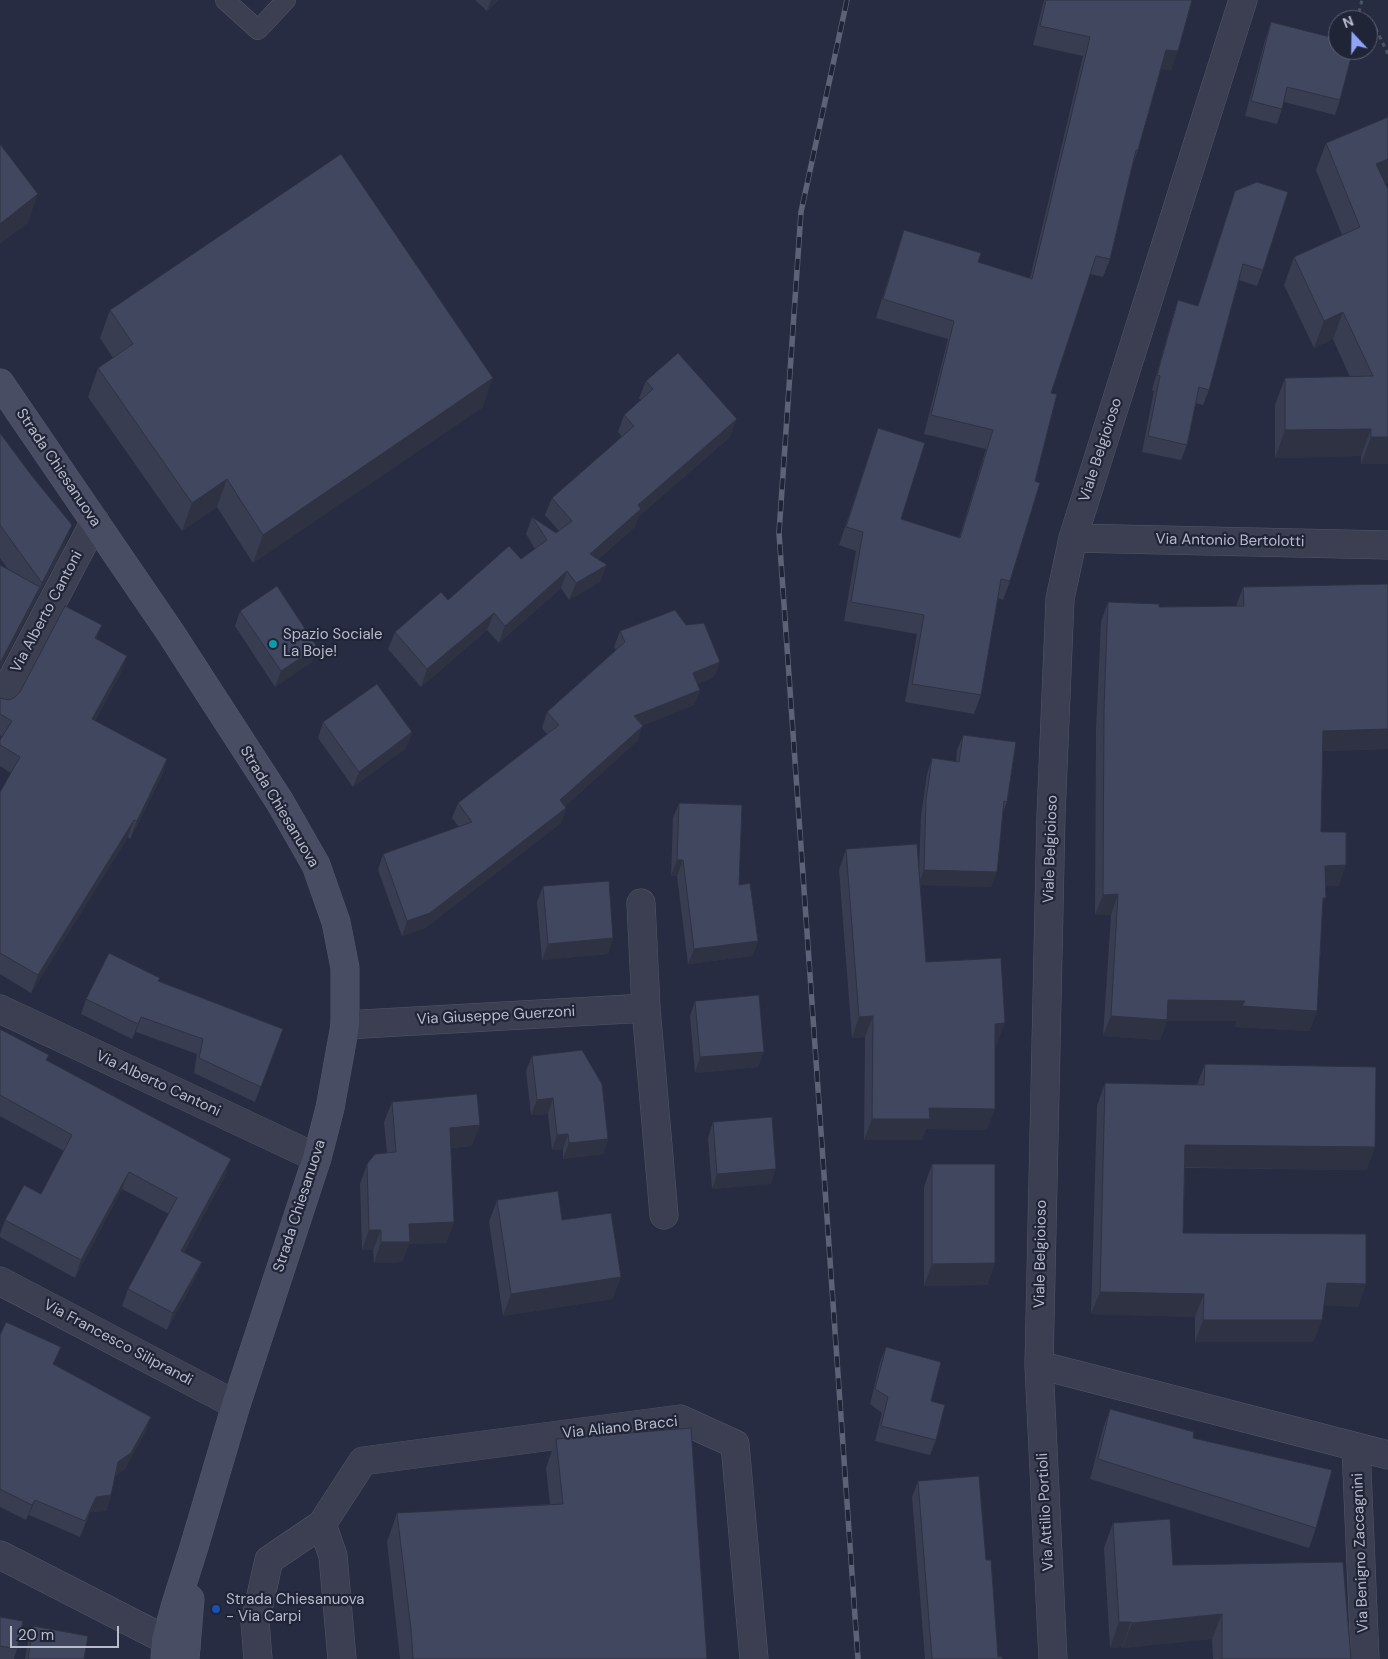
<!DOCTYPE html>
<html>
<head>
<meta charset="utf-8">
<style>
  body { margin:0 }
  #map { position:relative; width:1388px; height:1659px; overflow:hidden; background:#272c42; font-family:"DM Sans",sans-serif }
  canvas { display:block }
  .north { position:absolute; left:1328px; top:10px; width:50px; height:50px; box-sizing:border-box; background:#202437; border:1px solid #5d6072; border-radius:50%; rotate:339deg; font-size:14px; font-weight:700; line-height:20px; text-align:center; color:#b8bbcb }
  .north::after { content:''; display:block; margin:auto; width:18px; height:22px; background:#91a3f7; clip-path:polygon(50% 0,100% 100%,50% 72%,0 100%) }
  .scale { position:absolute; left:10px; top:1626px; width:109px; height:22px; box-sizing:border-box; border:2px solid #b8bbcb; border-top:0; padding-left:6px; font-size:15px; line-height:18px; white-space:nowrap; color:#b8bbcb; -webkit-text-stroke:4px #202437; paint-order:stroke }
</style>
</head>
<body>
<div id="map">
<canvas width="1388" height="1659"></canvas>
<div class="north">N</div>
<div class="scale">20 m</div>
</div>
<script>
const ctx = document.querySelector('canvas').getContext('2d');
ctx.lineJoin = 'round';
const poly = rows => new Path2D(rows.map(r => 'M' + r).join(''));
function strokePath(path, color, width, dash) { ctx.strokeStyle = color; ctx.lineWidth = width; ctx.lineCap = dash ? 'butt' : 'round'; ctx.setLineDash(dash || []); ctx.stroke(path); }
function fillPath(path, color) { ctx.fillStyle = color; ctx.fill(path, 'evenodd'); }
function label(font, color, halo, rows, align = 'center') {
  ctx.font = font + ' "DM Sans",sans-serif'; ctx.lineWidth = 4.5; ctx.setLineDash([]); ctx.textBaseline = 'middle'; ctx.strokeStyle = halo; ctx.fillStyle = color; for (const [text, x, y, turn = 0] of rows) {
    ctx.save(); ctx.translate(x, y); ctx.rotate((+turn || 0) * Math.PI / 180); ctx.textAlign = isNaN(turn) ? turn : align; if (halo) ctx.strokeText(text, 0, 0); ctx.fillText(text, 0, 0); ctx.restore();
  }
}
const lane = poly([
  [225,0,258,30,286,0]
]);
const street = poly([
  [1073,538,1388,545],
  [0,702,95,521],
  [641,903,646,1008,664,1215],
  [0,1009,317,1158],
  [345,1025,646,1008],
  [0,1281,236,1405],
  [1039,1365,1388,1455],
  [1356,1447,1365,1659],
  [322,1524,333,1556,342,1659],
  [0,1555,166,1640,186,1647],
  [258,1659,255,1622,269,1560,322,1524,363,1461,680,1419,735,1444,754,1659],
  [1053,1659,1039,1365,1051,816,1060,599,1073,538,1243,0]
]);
const secondary = poly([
  [0,383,170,632,280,802,316,865,336,922,345,968,345,1025,330,1108,317,1158,236,1405,194,1547,175,1607,166,1640,165,1659],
  [185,1659,190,1599]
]);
strokePath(lane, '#535769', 20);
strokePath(street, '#535769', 29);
strokePath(secondary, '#535769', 29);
strokePath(poly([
  [1357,20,1362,0],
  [1368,26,1376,29,1388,54]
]), '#47575f', 3, [4, 4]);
strokePath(lane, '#3b3f51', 19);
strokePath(street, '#3b3f51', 28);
strokePath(secondary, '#494d64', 28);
const rail = poly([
  [847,0,801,212,779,533,858,1659]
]);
strokePath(rail, '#5d6278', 5.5);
strokePath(rail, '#202437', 4, [11]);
fillPath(poly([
  [475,0,498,0,487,11],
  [1044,0,1192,0,1171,70,1161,69,1138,150,1132,166,1110,259,1103,277,1090,274,1051,393,1010,581,1003,600,998,598,981,695,974,714,905,702,917,634,844,621,856,551,839,545,878,428,901,519,959,538,986,449,924,434,948,339,876,318,898,248,904,230,978,262,1030,278,1083,56,1033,45],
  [1271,22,1340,100,1335,115,1284,102,1277,124,1245,116,1266,37],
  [1326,143,1385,184,1388,464,1361,464,1361,456,1275,458,1275,405,1285,378,1350,377,1333,339,1314,348,1284,285,1294,257,1342,235,1316,170],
  [1235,191,1263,270,1257,286,1239,280,1209,390,1203,405,1195,403,1187,445,1181,460,1142,452,1154,391,1152,390,1173,316,1178,300,1198,306],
  [110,310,483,407,253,563,217,507,182,531,88,397,98,368,113,358,100,338],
  [646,381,730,437,638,517,635,527,598,559,600,582,569,600,561,588,499,643,487,630,421,687,388,649,395,632,448,600,521,559,535,549,526,534,532,517,556,533,559,531,545,515,552,498,622,437,618,432,624,415,641,400,639,398],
  [0,433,64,547,0,668,0,565,8,569,0,558],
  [1388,584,1388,749,1323,751,1321,832,1339,886,1325,886,1323,905,1317,1011,1309,1031,1235,1027,1237,1021,1167,1021,1160,1040,1103,1036,1111,915,1095,915,1096,729,1101,622,1108,602,1159,607,1236,606,1243,587],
  [240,611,312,662,275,687,235,626],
  [620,631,714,677,697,684,700,690,694,705,642,726,637,741,565,806,566,808,561,823,425,928,402,936,378,870,383,854,459,827,452,818,458,803,547,734,542,728,547,712,616,650,614,647],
  [97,639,127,656,120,674,95,721,167,759,161,777,130,839,128,837,31,993,0,974,0,792,11,773,0,766,0,740,2,737,0,735,0,698,8,700,14,698],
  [323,722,412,732,406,748,353,787,318,738],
  [963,735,1007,802,1002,814,991,887,920,885,926,962,997,1044,995,1044,987,1130,926,1129,922,1140,864,1140,865,1037,852,1038,839,870,846,849,919,868,921,815,927,774,932,758,956,762,957,750],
  [679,803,739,885,758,941,752,956,688,964,677,876,671,876,673,818],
  [543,886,613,938,608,954,542,960,537,902],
  [159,981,283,1029,255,1102,194,1073,197,1054,136,1032,132,1039,81,1014,86,999],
  [695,1001,758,1067,695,1073,690,1016],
  [0,1029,225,1176,184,1252,202,1262,195,1279,167,1330,122,1306,128,1289,169,1214,122,1189,75,1278,0,1237,0,1234,5,1220,41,1194,64,1151,0,1116],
  [532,1056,608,1139,603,1154,563,1159,563,1149,552,1150,548,1114,531,1115,526,1071],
  [1205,1064,1367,1170,1185,1168,1183,1233,1366,1284,1358,1307,1324,1305,1322,1320,1313,1342,1195,1342,1195,1317,1091,1314,1097,1106,1105,1083,1197,1085],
  [392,1102,472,1146,451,1148,454,1222,446,1243,409,1244,402,1262,374,1263,373,1250,362,1250,360,1184,367,1164,387,1153,384,1122],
  [713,1122,771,1184,712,1189,708,1138],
  [932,1164,995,1263,987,1285,924,1286,924,1187],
  [497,1200,562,1220,621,1277,612,1299,503,1316,489,1222],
  [0,1335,151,1417,145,1432,125,1469,115,1476,111,1495,106,1511,90,1512,80,1537,29,1515,26,1520,0,1507],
  [886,1347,931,1401,936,1440,930,1455,875,1441,882,1413,870,1404,880,1362],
  [1110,1409,1193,1438,1316,1528,1309,1548,1090,1479,1103,1429],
  [556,1439,707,1659,400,1659,387,1542,397,1513,550,1504,546,1468],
  [918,1481,986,1560,998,1657,1002,1659,925,1659,912,1497],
  [1113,1523,1173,1565,1351,1659,1213,1659,1212,1639,1122,1648,1122,1647,1110,1648,1104,1548],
  [0,1617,17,1649,14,1659,0,1659],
  [33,1626,84,1659,25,1659,28,1642]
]), '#383d52');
fillPath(poly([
  [491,0,498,0,487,11],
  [1166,50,1178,51,1171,70,1159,69],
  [1388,159,1388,183,1366,192,1376,164],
  [38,194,28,223,0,244,0,224],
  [1343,312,1333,339,1314,348,1324,321],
  [493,378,483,407,253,563,263,535],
  [737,419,730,437,638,517,635,527,583,571,590,554,638,505],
  [1371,429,1361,456,1275,458,1285,430],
  [1371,437,1388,437,1388,464,1361,464],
  [227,479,217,507,182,531,192,503],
  [72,525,64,547,34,604,42,583],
  [607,565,600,582,569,600,576,583],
  [567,571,561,588,499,643,505,626],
  [40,587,34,605,0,668,0,663],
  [494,613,487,630,421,687,427,669],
  [102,625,95,643,95,638],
  [317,647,312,662,275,687,281,671],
  [127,656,120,674,86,737,92,719],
  [720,662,714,677,687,688,693,673],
  [700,690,694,705,642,726,637,741,555,816,560,800,634,716],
  [1388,729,1388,749,1316,751,1323,731],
  [412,732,406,748,353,787,359,772],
  [167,759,161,777,130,839,137,821],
  [566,808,561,823,425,928,402,936,407,921],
  [134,820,128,837,31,993,38,975],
  [677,860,683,860,677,876,671,876],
  [1346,865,1339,886,1318,886,1325,866],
  [924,870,997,872,991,887,918,885],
  [1118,894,1111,915,1095,915,1103,895],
  [613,938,608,954,542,960,548,944],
  [758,941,752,956,688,964,694,949],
  [1168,1000,1245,1001,1317,1011,1309,1031,1235,1027,1237,1021,1167,1021,1160,1040,1103,1036,1111,1016],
  [873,1016,865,1037,852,1038,859,1017],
  [141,1017,136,1032,132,1039,138,1024],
  [1005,1023,997,1044,988,1045,995,1024],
  [764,1052,758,1067,695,1073,700,1057],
  [553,1098,548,1114,531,1115,537,1100],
  [929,1108,995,1109,987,1130,926,1129,922,1140,864,1140,872,1119],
  [480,1125,472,1146,443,1148,450,1128],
  [568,1134,563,1149,552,1150,557,1135],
  [608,1139,603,1154,563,1159,569,1143],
  [1185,1145,1375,1147,1367,1170,1177,1167],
  [231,1159,225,1176,175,1268,181,1251],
  [776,1169,771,1184,712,1189,717,1174],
  [129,1172,122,1189,75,1278,81,1260],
  [454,1222,446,1243,409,1244,402,1262,374,1263,381,1242,409,1224],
  [369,1230,381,1230,373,1250,362,1250],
  [202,1262,195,1279,167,1330,173,1313],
  [995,1263,987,1285,924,1286,932,1264],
  [621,1277,612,1299,503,1316,511,1294],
  [1327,1283,1366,1284,1358,1307,1318,1305],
  [1100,1292,1204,1294,1195,1317,1091,1314],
  [1203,1320,1322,1320,1313,1342,1195,1342],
  [61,1347,55,1362,47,1379,53,1364],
  [151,1417,145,1432,125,1469,113,1478,118,1462],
  [111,1495,106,1511,90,1512,80,1537,96,1497],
  [35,1500,29,1515,26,1520,32,1505],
  [1222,1614,1212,1639,1122,1648,1132,1623],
  [1119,1622,1131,1622,1122,1647,1110,1648]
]), '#2e3242');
const building = poly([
  [1046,0,1192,0,1178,51,1166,50,1138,150,1136,150,1110,259,1096,256,1051,393,1057,394,1035,481,1040,483,1010,581,1001,579,981,695,912,684,924,615,851,602,863,532,846,527,878,428,925,443,901,519,960,538,993,430,931,415,954,321,883,299,904,230,981,253,978,262,1032,279,1090,37,1040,26,1046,0],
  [1271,22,1338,39,1338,50,1353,50,1340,100,1287,87,1282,109,1251,101,1271,22],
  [1388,117,1388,159,1376,164,1388,189,1388,437,1371,437,1371,429,1285,430,1285,378,1373,376,1343,312,1324,321,1294,257,1360,227,1326,143,1388,117],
  [0,144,38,194,0,224,0,144],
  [341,154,493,378,263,535,227,479,192,503,98,368,133,344,110,310,341,154],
  [1257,182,1288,192,1263,270,1243,264,1209,390,1199,387,1187,445,1148,436,1160,376,1157,375,1178,300,1198,306,1235,191,1257,182],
  [678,353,737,419,638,505,641,509,590,554,607,565,576,583,567,571,505,626,494,613,427,669,395,632,441,592,448,600,509,546,521,559,547,540,532,517,556,533,572,521,552,498,634,426,624,415,653,389,646,381,678,353],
  [0,433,32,476,72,525,42,583,0,525,0,433],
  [0,565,40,587,0,663,0,565],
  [1388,584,1388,729,1323,731,1321,832,1346,832,1346,865,1325,866,1326,898,1323,898,1317,1011,1242,1006,1245,1001,1168,1000,1167,1020,1111,1016,1118,894,1103,895,1104,709,1108,602,1159,604,1159,607,1244,606,1243,587,1388,584],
  [277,586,317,647,281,671,240,611,277,586],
  [65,606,102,625,95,638,127,656,92,719,167,759,137,821,134,820,38,975,0,953,0,792,20,757,0,745,0,740,12,721,0,714,0,698,8,700,14,698,20,692,65,606],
  [675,610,686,625,704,623,720,662,693,673,700,690,634,716,643,726,560,800,566,808,430,913,407,921,383,854,472,822,458,803,559,725,547,712,625,642,620,631,675,610],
  [377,684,412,732,359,772,323,722,377,684],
  [963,735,1016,742,1007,802,1004,801,997,872,924,870,926,800,932,758,959,762,963,735],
  [679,803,742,805,739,885,750,883,758,941,694,949,683,860,677,860,679,803],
  [917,844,926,962,1001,958,1005,1023,995,1024,995,1109,929,1108,930,1119,872,1119,873,1016,859,1017,846,849,917,844],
  [609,881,613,938,548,944,543,886,609,881],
  [109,953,160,978,158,981,283,1029,261,1087,199,1058,203,1039,141,1017,138,1024,86,999,109,953],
  [759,995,764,1052,700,1057,695,1001,759,995],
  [0,1029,49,1055,46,1060,231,1159,181,1251,202,1262,173,1313,128,1289,177,1198,129,1172,81,1260,5,1220,24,1185,41,1194,72,1135,0,1095,0,1029],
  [582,1050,602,1084,608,1139,569,1143,568,1134,557,1135,553,1098,537,1100,532,1056,582,1050],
  [1205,1064,1376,1067,1375,1147,1185,1145,1183,1233,1366,1234,1366,1284,1327,1283,1322,1320,1203,1320,1204,1294,1100,1292,1105,1083,1204,1085,1205,1064],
  [477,1094,480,1125,450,1128,454,1222,409,1224,410,1242,381,1242,381,1230,369,1230,367,1164,375,1154,396,1152,392,1102,477,1094],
  [772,1117,776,1169,717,1174,713,1122,772,1117],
  [932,1164,995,1164,995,1263,932,1264,932,1164],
  [558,1191,562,1220,611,1213,621,1277,511,1294,497,1200,558,1191],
  [6,1322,61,1347,53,1364,151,1417,131,1453,118,1462,111,1495,96,1497,85,1521,35,1500,32,1505,0,1489,0,1335,6,1322],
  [886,1347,941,1362,931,1401,945,1405,936,1440,881,1426,888,1397,875,1389,886,1347],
  [1110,1409,1194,1432,1193,1438,1332,1470,1316,1528,1098,1459,1110,1409],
  [691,1428,707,1659,413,1659,411,1629,397,1513,563,1504,556,1439,691,1428],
  [979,1476,986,1560,991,1560,998,1657,1002,1656,1002,1659,932,1659,918,1481,979,1476],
  [1170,1519,1173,1565,1343,1562,1351,1659,1222,1659,1222,1614,1132,1623,1131,1622,1119,1622,1113,1523,1170,1519],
  [0,1617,23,1621,17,1649,0,1646,0,1617],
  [33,1626,88,1636,84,1659,28,1659,33,1626]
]);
fillPath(building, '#41475f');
strokePath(building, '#2e3242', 1);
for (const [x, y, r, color] of [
  [273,644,5,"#0f9aa8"],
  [216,1609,5,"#1a4fb4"]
]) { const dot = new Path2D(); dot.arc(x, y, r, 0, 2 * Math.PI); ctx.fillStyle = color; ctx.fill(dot); strokePath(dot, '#202437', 2); }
label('15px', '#b8bbcb', '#202437', [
  ["Viale Belgioioso",1101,450,-72],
  ["Strada Chiesanuova",58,468,56],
  ["Via Antonio Bertolotti",1230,541,1],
  ["Via Alberto Cantoni",47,612,-62],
  ["Strada Chiesanuova",279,807,59],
  ["Viale Belgioioso",1051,849,-88],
  ["Via Giuseppe Guerzoni",496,1016,-3],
  ["Via Alberto Cantoni",158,1084,25],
  ["Strada Chiesanuova",300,1206,-72],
  ["Viale Belgioioso",1041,1254,-89],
  ["Via Francesco Siliprandi",118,1343,28],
  ["Via Aliano Bracci",620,1428,-6],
  ["Via Attilio Portioli",1046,1512,-93],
  ["Via Benigno Zaccagnini",1361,1553,-92]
]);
label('15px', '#b8bbcb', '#202437', [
  ["Spazio Sociale",283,635],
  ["La Boje!",283,652],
  ["Strada Chiesanuova",226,1600],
  ["- Via Carpi",226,1617]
], 'left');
</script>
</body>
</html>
